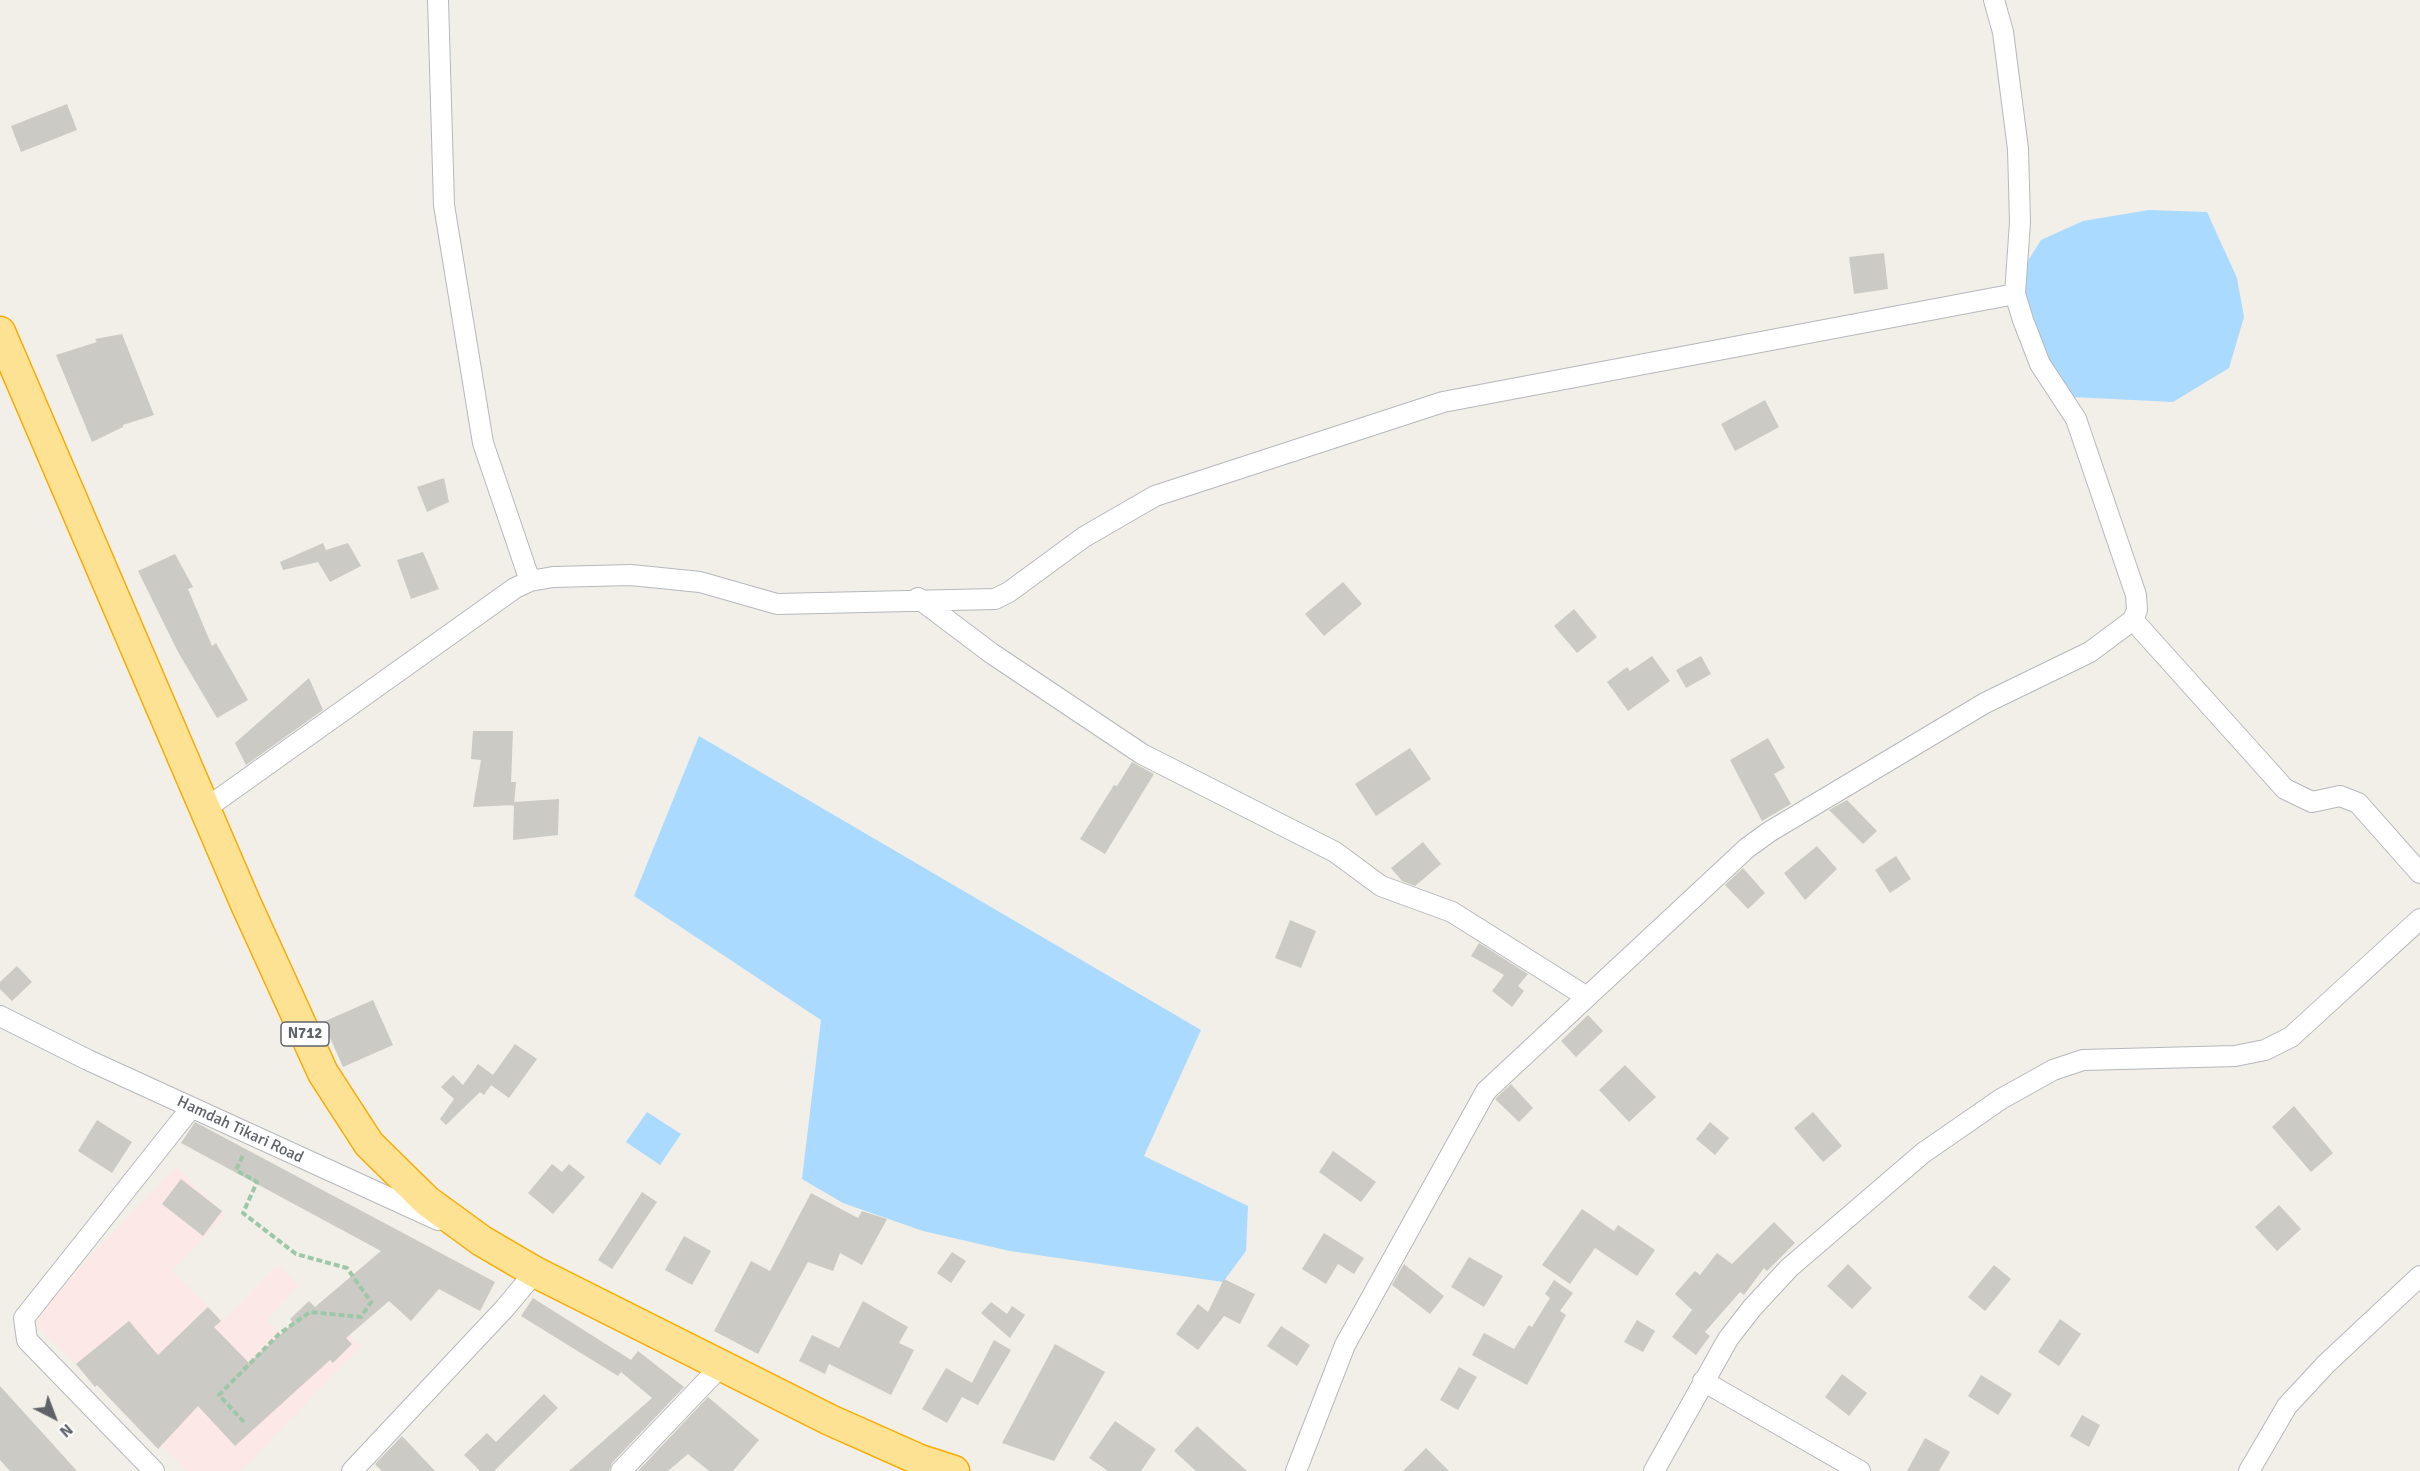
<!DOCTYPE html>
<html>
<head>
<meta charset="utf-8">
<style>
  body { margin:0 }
  #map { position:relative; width:2420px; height:1471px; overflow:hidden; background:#f1efe8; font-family:Signika,sans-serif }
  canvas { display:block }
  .north { position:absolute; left:24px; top:1387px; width:60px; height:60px; -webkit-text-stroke:4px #fff; paint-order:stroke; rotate:138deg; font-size:16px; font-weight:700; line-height:24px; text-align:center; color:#5f6368 }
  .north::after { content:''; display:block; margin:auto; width:21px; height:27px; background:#5f6368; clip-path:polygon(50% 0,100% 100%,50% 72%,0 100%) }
</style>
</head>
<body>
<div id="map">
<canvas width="2420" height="1471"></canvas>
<div class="north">N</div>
</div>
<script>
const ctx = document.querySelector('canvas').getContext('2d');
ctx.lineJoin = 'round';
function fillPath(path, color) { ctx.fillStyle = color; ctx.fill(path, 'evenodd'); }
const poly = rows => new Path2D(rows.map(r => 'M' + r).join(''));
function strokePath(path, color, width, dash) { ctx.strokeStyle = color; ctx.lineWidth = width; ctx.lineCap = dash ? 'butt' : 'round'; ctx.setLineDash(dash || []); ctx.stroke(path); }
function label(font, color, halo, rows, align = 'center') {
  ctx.font = font + ' Signika,sans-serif'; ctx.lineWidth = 4.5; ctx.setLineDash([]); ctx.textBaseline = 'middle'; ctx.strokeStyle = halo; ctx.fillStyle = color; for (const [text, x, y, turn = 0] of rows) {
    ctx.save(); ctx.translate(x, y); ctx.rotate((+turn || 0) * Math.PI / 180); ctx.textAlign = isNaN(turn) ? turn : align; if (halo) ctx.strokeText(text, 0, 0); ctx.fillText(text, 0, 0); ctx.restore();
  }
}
fillPath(poly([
  [176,1167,226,1215,172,1271,223,1321,278,1264,299,1285,267,1320,301,1356,336,1322,361,1346,241,1471,188,1471,30,1320]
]), '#fce8e6');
fillPath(poly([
  [2149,210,2207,212,2237,278,2244,317,2229,368,2173,402,2072,397,2044,366,2023,303,2024,267,2041,240,2083,221],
  [699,736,1201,1030,1144,1156,1248,1206,1246,1251,1223,1282,1010,1251,923,1231,843,1203,802,1179,821,1020,634,896],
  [647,1112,681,1134,660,1165,626,1142]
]), '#aadaff');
fillPath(poly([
  [67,104,77,130,21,152,11,126],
  [1884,253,1888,289,1854,294,1849,257],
  [122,334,154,415,123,425,123,427,92,442,56,355,97,342,95,339],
  [1765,400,1779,427,1735,451,1721,424],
  [444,478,449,502,427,512,417,487],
  [323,543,326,550,348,543,361,566,330,582,318,562,283,570,280,562],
  [423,552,439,589,411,599,397,560],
  [175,554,193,587,188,589,212,646,216,643,248,700,217,718,178,652,138,571],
  [1343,582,1362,604,1324,636,1305,614],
  [1574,609,1597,637,1577,653,1554,626],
  [1652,656,1670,681,1628,711,1607,682,1627,667,1630,671],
  [1701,656,1711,674,1686,688,1676,670],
  [309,678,323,710,246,765,235,743],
  [473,731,513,731,511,782,516,782,514,805,473,807,481,760,471,759],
  [1768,738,1785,768,1774,774,1791,804,1762,821,1730,760],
  [1410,748,1431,779,1376,816,1355,784],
  [1132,762,1154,774,1105,854,1080,839,1114,785,1117,786],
  [559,799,558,835,513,840,514,802],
  [1847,800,1877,831,1863,844,1829,810],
  [1423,842,1441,864,1415,886,1402,881,1391,868],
  [1817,846,1837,869,1805,900,1784,873],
  [1896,856,1911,879,1890,893,1875,870],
  [1743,868,1765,893,1748,909,1725,885],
  [1290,920,1316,931,1301,968,1275,958],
  [1479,943,1528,974,1518,986,1524,991,1512,1007,1492,991,1504,975,1471,956],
  [17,966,32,982,12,1001,0,989,0,982],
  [373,1000,393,1045,343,1067,323,1022],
  [1588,1015,1603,1031,1576,1057,1561,1041],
  [515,1044,537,1059,509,1098,491,1085,484,1095,480,1092,446,1125,440,1119,454,1099,441,1087,453,1075,463,1085,478,1064,493,1075],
  [1625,1065,1656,1097,1629,1122,1599,1090],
  [1511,1084,1533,1108,1519,1122,1495,1099],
  [2294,1106,2333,1153,2311,1172,2272,1127],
  [1813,1112,1842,1146,1823,1162,1794,1128],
  [97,1120,132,1142,112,1173,78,1151],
  [195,1122,495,1282,480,1311,439,1289,411,1321,389,1301,346,1338,352,1344,333,1363,330,1360,235,1446,198,1406,158,1449,97,1385,95,1387,76,1364,129,1321,158,1355,208,1307,221,1321,214,1327,249,1363,293,1323,290,1319,309,1301,315,1307,381,1251,181,1143],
  [1710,1122,1729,1138,1715,1155,1696,1139],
  [1333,1151,1376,1182,1361,1202,1319,1172],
  [552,1164,562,1172,569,1164,585,1177,553,1214,528,1193],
  [181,1179,222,1211,203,1236,162,1204],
  [642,1192,657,1202,612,1269,598,1260],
  [811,1193,858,1218,862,1211,887,1219,862,1265,840,1253,833,1271,808,1262,758,1354,714,1331,751,1261,770,1271],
  [2279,1205,2301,1229,2277,1251,2255,1227],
  [1582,1209,1614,1231,1618,1225,1655,1250,1637,1276,1595,1248,1570,1284,1542,1265],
  [1774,1222,1795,1243,1767,1271,1764,1268,1744,1295,1740,1292,1705,1332,1710,1336,1696,1355,1672,1337,1692,1310,1675,1294,1695,1271,1700,1275,1717,1253,1732,1264],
  [1324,1233,1364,1258,1354,1274,1338,1264,1326,1284,1302,1269],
  [684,1236,711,1251,692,1285,665,1270],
  [952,1252,966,1261,951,1283,937,1273],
  [1469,1257,1503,1276,1484,1307,1451,1287],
  [1404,1264,1444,1296,1430,1314,1392,1285],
  [1848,1264,1872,1288,1852,1309,1827,1286],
  [1994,1265,2011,1279,1985,1311,1968,1297],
  [1224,1279,1255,1294,1240,1324,1224,1316,1198,1350,1176,1334,1198,1304,1208,1312],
  [1554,1280,1573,1293,1560,1311,1566,1315,1527,1385,1472,1355,1484,1333,1514,1349,1529,1325,1532,1327,1550,1298,1545,1294],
  [533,1298,631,1360,638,1351,684,1387,612,1463,609,1471,569,1471,652,1398,621,1372,618,1376,521,1316],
  [863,1301,908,1327,899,1343,914,1350,891,1395,829,1364,825,1374,799,1361,812,1335,839,1348],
  [991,1302,1007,1314,1012,1306,1025,1315,1010,1338,981,1313],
  [2060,1319,2081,1334,2059,1366,2038,1352],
  [1637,1320,1655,1331,1643,1352,1624,1342],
  [1281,1326,1310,1345,1297,1366,1267,1346],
  [994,1340,1011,1350,978,1405,962,1397,947,1423,922,1409,946,1368,972,1383],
  [1055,1344,1105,1372,1054,1461,1002,1443],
  [1459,1367,1477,1377,1458,1410,1440,1400],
  [1842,1374,1867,1393,1849,1416,1825,1397],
  [1981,1375,2012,1394,1998,1415,1968,1396],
  [0,1386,77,1471,10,1471,0,1460],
  [544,1394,558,1408,494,1471,480,1471,464,1455,487,1433,496,1442],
  [708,1397,759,1440,733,1471,709,1471,688,1454,668,1471,638,1471],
  [2082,1415,2100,1425,2089,1447,2070,1436],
  [1115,1421,1156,1449,1141,1471,1108,1471,1089,1458],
  [1197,1426,1247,1471,1196,1471,1174,1451],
  [402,1436,435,1471,382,1471,375,1464],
  [1925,1438,1950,1452,1939,1471,1907,1471],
  [1426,1448,1449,1471,1403,1471]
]), '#cccac5');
const minor = poly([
  [530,581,553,577,631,575,700,582,777,604,995,599,1009,592,1084,537,1155,496,1443,402,2015,294],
  [918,598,991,653,1142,754,1335,852,1381,886,1452,912,1587,997],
  [2133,620,2285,789,2312,802,2340,796,2358,803,2420,873],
  [205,809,515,588,530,581,483,443,444,205,438,0],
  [0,1016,88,1060,438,1220],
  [1703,1381,1860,1471],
  [154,1471,27,1340,24,1318,191,1108],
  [352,1471,505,1308,535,1272],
  [621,1471,721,1366],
  [1296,1471,1345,1345,1486,1091,1747,848,1769,832,1985,703,2090,652,2133,620,2137,610,2136,595,2076,419,2040,364,2023,320,2015,294,2020,222,2018,149,2003,32,1994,0],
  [1654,1471,1728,1339,1752,1308,1789,1268,1923,1153,2001,1099,2053,1070,2083,1060,2235,1056,2265,1050,2291,1037,2420,919],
  [2249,1471,2287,1406,2326,1364,2420,1276]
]);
const highway = poly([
  [0,332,245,902,323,1073,369,1144,427,1201,482,1241,535,1272,830,1420,920,1460,954,1471]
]);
strokePath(minor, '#b5b8bc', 22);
strokePath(highway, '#f9ab00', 33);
strokePath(poly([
  [244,1422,219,1395,279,1334,310,1312,361,1317,371,1302,347,1268,296,1254,243,1213,257,1182,236,1170,244,1153]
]), '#9cc7a9', 4, [6, 3]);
strokePath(minor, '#fff', 20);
strokePath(highway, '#fde293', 30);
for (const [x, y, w] of [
  [305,1034,48]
]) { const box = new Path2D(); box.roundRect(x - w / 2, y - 12, w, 24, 4.5); ctx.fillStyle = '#fff'; ctx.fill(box); strokePath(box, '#5f6368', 1.5); }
label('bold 15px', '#5f6368', null, [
  ["N712",305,1034]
]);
label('16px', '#5f6368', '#fff', [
  ["Hamdah Tikari Road",240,1130,25]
]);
</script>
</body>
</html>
